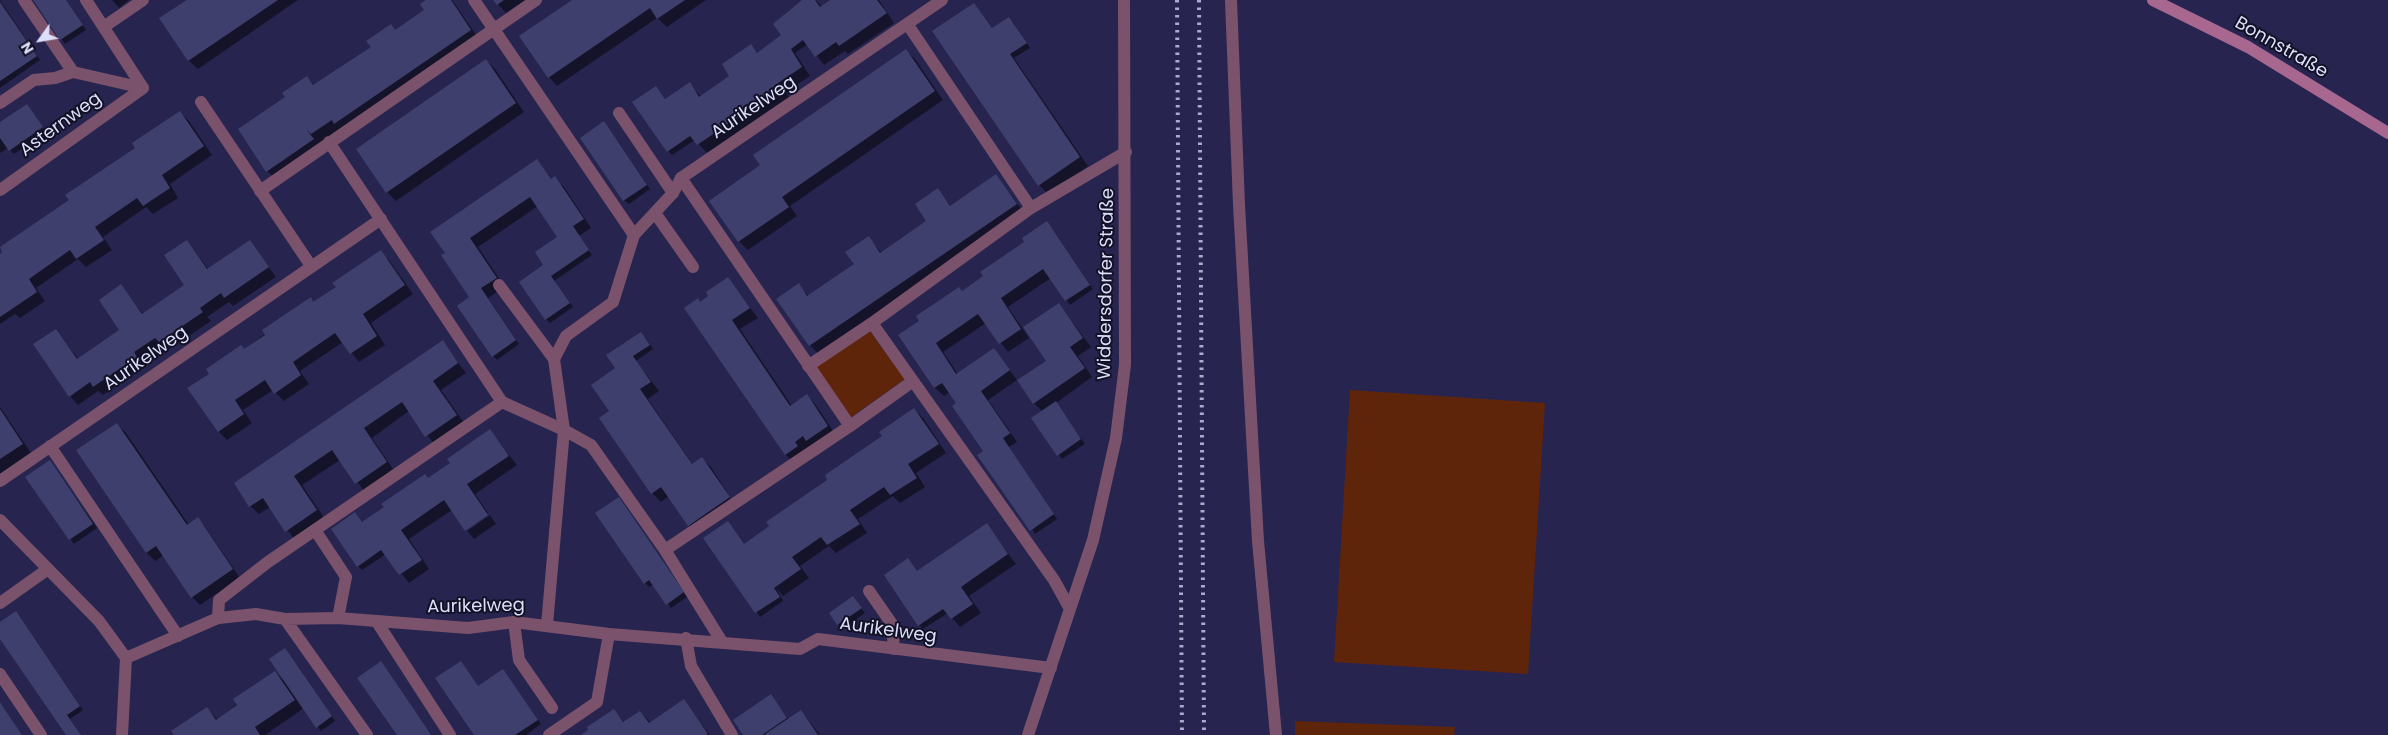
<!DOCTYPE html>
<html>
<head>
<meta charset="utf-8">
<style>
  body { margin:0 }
  #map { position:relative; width:2388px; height:735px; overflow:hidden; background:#272550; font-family:Poppins,sans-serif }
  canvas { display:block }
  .north { position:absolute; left:15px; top:15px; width:50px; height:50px; -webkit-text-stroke:4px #121125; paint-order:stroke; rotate:238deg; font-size:14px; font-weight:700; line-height:20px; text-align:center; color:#dcdefa }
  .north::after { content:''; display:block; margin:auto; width:18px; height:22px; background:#dcdefa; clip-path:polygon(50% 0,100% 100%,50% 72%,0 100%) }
</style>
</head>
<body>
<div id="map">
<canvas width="2388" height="735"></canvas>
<div class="north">N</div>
</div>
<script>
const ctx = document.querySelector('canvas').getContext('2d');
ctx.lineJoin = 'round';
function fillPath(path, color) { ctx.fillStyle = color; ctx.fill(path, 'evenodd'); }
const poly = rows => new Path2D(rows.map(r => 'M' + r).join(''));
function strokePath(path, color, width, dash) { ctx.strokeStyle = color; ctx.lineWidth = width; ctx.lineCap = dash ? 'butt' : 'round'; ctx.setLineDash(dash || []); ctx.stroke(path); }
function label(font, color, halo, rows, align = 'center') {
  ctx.font = font + ' Poppins,sans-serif'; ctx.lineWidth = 4; ctx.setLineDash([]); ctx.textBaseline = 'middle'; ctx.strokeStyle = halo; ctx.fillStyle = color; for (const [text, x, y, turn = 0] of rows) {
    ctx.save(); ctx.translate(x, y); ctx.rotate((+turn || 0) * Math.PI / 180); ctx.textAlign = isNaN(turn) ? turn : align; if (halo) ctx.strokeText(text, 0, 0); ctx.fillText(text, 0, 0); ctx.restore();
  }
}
fillPath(poly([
  [869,330,905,379,851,417,816,367],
  [1350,390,1545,403,1528,674,1334,662],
  [1295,721,1455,727,1454,735,1295,735]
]), '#5f250a');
fillPath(poly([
  [0,0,40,60,0,88],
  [34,0,66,0,86,30,65,44],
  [112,0,129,0,119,8],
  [189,0,298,0,198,69,189,61,161,19],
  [428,0,452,0,479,39,276,179,267,171,287,97,307,78,315,86,426,11],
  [494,0,525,0,506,13],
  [575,0,706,0,667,27,657,18,557,86,549,77],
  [805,0,816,0,822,7,832,0,879,0,894,23,848,54,845,51,824,65,808,44,795,53,810,76,786,92,789,97,707,153,695,140,672,155,668,151,656,87,666,100,690,84,701,97,731,77,750,46,758,53,781,37,791,20,786,13],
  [974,4,993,29,1009,18,1013,22,1030,48,1014,58,1088,166,1048,194,1039,185],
  [906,51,915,59,943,100,790,206,797,216,748,250,739,241,762,166],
  [486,60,495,69,524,112,396,201,387,192],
  [27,105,46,132,14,154,8,148,0,153,0,124],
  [180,112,189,121,212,155,170,184,178,198,153,214,146,207,103,237,112,250,86,267,78,259,36,288,45,301,20,318,15,314,0,324,0,255,4,253,0,248,70,200],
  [608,127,650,189,629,204,624,200],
  [536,160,552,180,555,178,564,187,591,228,579,236,592,255,554,281,573,307,550,323,546,319,545,266,559,237,538,206,478,247,505,287,488,298,519,344,497,360,493,356,471,297,443,256],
  [996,175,1025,214,818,354,810,345,798,285,809,296,856,264,868,238,882,253,928,222,938,190,951,206],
  [1051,227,1093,289,1070,305,1051,278,1008,307,1029,338,1008,352,986,323,943,352,958,374,994,349,1017,380,988,400,1010,431,1001,437,1002,439,1011,433,1017,442,1009,447,1057,519,1035,534,958,404,950,392,944,396,935,388,899,336,963,292],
  [187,241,209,270,250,242,276,277,233,306,229,302,207,317,211,321,168,350,164,346,142,361,145,366,103,395,98,391,78,405,70,396,56,330,78,359,121,330,121,286,144,315,186,285],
  [380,252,389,260,413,294,371,323,385,345,359,362,343,342,300,371,309,384,284,401,273,390,243,410,252,423,227,440,218,431,244,350,310,299,314,303,338,287],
  [728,279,758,318,740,329,792,406,807,396,815,404,836,435,794,463,786,455,685,308,701,303],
  [1059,304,1091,347,1078,356,1092,377,1056,403,1085,444,1062,459,1032,419,1043,412,1034,403,1048,361],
  [645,337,653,349,636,361,659,391,648,399,693,465,702,459,711,467,733,502,693,529,669,496,661,502,652,493,611,411,617,369],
  [442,342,466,373,441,390,465,424,435,445,409,411,372,438,395,472,365,492,340,460,302,485,325,519,295,540,270,507,259,514,250,506],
  [0,407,31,453,0,474],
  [914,409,923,418,946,453,916,473,925,487,900,503,893,496,858,519,867,533,836,553,829,546,800,566,809,578,783,596,776,588,783,601,760,617,705,538,728,522,744,545,884,437],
  [117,424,126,433,189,525,198,519,206,528,240,578,200,605,192,597,164,555,155,561,146,552],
  [490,431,517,465,475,494,488,513,465,529,452,510,409,539,429,569,409,583,386,554,362,570,358,566,355,513,363,523,452,463],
  [50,462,97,528,74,544,27,477],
  [619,498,687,597,671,608,654,584,649,587,645,583],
  [490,515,496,524,474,539,467,531],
  [987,525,1016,564,969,596,981,613,960,627,948,613,923,629,919,625,917,572],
  [853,597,865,613,842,629,830,613],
  [20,617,83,710,70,719,81,735,67,735,0,636,0,623],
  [285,649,335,721,321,731,304,708,265,735,175,735,207,708,218,720,275,672,283,680],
  [503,671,541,724,526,735,475,735,479,687],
  [771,696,789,720,801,711,820,735,745,735],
  [684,701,710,735,583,735,613,710,625,723,640,712,651,723]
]), '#0007');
fillPath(poly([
  [33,0,66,0,83,25,60,40],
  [187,0,278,0,188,61,159,18],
  [426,0,451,0,471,30,334,124,332,120,311,134,306,129,314,139,266,172,238,129,285,97,282,93,307,76,313,85,371,47,366,41,391,24,395,30,424,10,420,4],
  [493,0,504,0,497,5],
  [572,0,685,0,657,19,650,8,548,78,519,36],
  [802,0,815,0,820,7,830,0,877,0,887,13,839,46,836,42,815,57,803,40,791,49,802,67,778,83,781,88,697,145,690,136,667,152,632,102,656,86,665,99,690,82,699,97,729,76,722,64,751,44,757,53,781,35,773,24],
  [0,2,37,56,0,81],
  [974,3,992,28,1009,17,1027,43,1010,54,1080,157,1038,186,932,31],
  [906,49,935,91,782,197,789,207,738,242,709,201,760,165,753,155],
  [486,59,516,103,386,193,356,149],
  [27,104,43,127,9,151,0,138,0,122],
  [180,111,204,146,162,175,170,188,143,206,137,198,95,227,104,240,76,259,70,250,29,279,37,292,0,317,0,254,2,252,0,247,69,200,65,195,135,148,132,143],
  [604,121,647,185,623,201,580,138],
  [537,159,551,179,555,176,584,219,573,226,589,250,551,276,570,303,545,320,519,282,543,265,535,252,557,237,530,197,470,238,497,278,481,288,516,340,492,357,457,306,469,297,441,255,445,253,430,232],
  [996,174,1017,204,809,346,776,299,799,283,807,296,854,264,845,252,869,236,880,253,926,221,915,204,938,188,950,206],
  [1047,221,1090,285,1065,301,1043,269,1001,298,1021,329,999,344,978,314,936,343,956,374,994,348,1010,370,981,391,1010,433,1003,438,1054,514,1030,531,977,455,983,451,952,406,956,403,942,383,934,388,898,335,919,321,916,316,959,287,962,291,983,276,980,272,1024,242,1022,238],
  [187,240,207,269,250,240,269,267,224,298,221,293,200,308,203,312,159,342,155,338,134,352,137,357,93,387,90,382,69,397,33,344,56,329,77,359,119,330,99,300,121,284,142,314,184,285,164,255],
  [381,250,405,285,363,314,377,336,350,354,335,333,293,362,301,375,274,394,265,380,235,400,244,414,218,432,187,388,209,374,206,369,241,345,244,349,265,335,262,330,311,297,313,302,336,287,332,283],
  [728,277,750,308,732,320,790,406,807,394,828,426,806,441,803,436,795,442,798,446,785,455,684,308,698,298,700,302,708,296,706,292],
  [1059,303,1083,338,1070,347,1085,368,1033,404,1017,380,1046,361,1023,327],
  [641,332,650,345,633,356,651,382,640,389,692,464,702,457,730,497,688,526,661,487,651,494,599,418,609,411,591,385,615,368,606,355],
  [443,340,458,363,433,381,457,415,425,437,402,402,364,428,387,462,355,484,332,450,294,476,317,510,285,532,263,498,249,507,234,483],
  [1056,401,1081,439,1057,456,1031,418],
  [914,408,939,444,908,464,917,478,890,495,884,487,850,510,860,524,827,545,821,537,792,557,801,569,774,588,780,597,755,613,703,538,728,521,744,544,769,526,766,522,827,480,825,475,882,436,879,432],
  [0,409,23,444,0,459],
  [117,423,187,525,198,517,233,569,191,598,156,546,146,553,76,450],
  [490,429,509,456,467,484,488,515,465,531,444,500,401,530,422,560,399,575,381,550,357,567,331,529,355,512,362,522,384,507,381,504,425,474,428,478,450,463,447,459],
  [50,460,93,524,69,540,25,477],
  [619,497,684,592,666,605,649,580,644,584,595,513],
  [987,523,1008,554,961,587,973,604,951,619,943,609,918,626,884,575,908,558,917,571],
  [853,596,862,608,837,625,829,613],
  [16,611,80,706,67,715,81,735,66,735,0,639,0,622],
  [285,648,332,716,316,728,269,659],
  [381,661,415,711,431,735,397,735,357,678],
  [461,661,478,686,503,669,538,720,515,735,474,735,435,678],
  [275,671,295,700,255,727,260,735,174,735,171,731,207,707,216,720,237,705,233,699],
  [771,694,787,718,762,735,743,735,733,720],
  [684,699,708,734,706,735,581,735,588,730,587,727,614,709,623,722,640,711,649,723],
  [0,702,3,707,22,735,0,735],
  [801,710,818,735,764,735,771,730]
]), '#3f3f6d');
strokePath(poly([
  [24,0,73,72,143,88,86,0],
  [474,0,634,235],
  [105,26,143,0],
  [201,102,311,266],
  [0,103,34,80,55,78,73,72],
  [619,113,673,193],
  [329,142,502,402],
  [681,178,850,426],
  [260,191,536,0],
  [655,213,693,267],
  [499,285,554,359],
  [50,446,178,636],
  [0,481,381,219],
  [315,530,346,577,338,618],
  [869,591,892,624,894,649],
  [0,603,48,569],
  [218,618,219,600,268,562,502,402,564,430],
  [377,622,450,735],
  [514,622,519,660,552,708],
  [0,674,41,735]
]), '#7b526b', 12);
strokePath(poly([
  [1231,0,1239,205,1258,541,1276,735],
  [908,25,1031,208],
  [0,190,143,88],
  [808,366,872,323],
  [913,381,872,323,1031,208,1126,152],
  [564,430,591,445,665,550,722,642],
  [0,520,99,621,126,658,122,735],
  [665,550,850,426,913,381,1054,580,1070,609],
  [285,619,367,735],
  [547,625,564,430,554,359,566,336,613,302,634,235,673,193,681,178,942,0],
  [686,638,691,666,732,735],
  [126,658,218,618,256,614,285,619,338,618,468,628,514,622,609,634,800,649,818,639,1051,668],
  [549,735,597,702,609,634],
  [1028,735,1093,540,1116,438,1125,365,1124,0]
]), '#7b526b', 12);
strokePath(poly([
  [2153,0,2248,47,2388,133]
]), '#a8678f', 12);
strokePath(poly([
  [1177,0,1182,735],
  [1199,0,1204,735]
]), '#ababcc', 4, [2.5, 5]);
label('18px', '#dcdefa', '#121125', [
  ["Bonnstraße",2281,48,30],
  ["Aurikelweg",754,108,-34],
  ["Asternweg",61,125,-36],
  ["Widdersdorfer Straße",1107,284,-89],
  ["Aurikelweg",146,359,-35],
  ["Aurikelweg",476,607,-1],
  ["Aurikelweg",888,631,8]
]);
</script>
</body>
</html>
